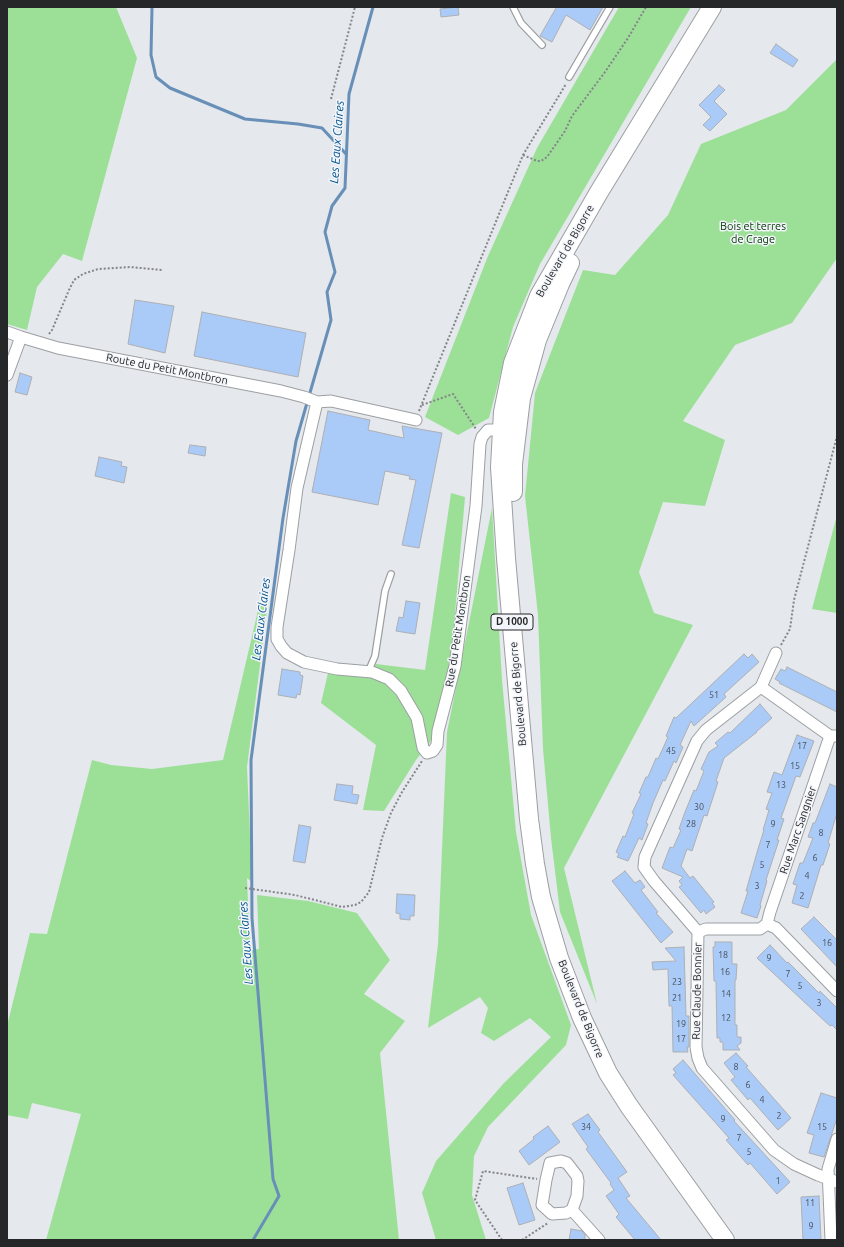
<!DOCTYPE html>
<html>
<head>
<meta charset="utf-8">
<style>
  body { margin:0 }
  #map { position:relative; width:844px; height:1247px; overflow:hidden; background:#e5e8ec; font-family:Ubuntu,sans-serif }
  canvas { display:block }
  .frame { position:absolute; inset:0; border:8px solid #262728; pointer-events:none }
</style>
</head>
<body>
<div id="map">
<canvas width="844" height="1247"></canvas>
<div class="frame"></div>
</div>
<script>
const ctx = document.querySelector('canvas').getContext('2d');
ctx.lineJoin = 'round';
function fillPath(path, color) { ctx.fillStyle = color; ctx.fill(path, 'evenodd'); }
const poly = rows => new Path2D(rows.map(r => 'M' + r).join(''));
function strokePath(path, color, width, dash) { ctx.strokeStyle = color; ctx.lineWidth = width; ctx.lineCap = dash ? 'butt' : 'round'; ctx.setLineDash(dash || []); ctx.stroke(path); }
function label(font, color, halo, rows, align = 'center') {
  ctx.font = font + ' Ubuntu,sans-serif'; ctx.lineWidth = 3; ctx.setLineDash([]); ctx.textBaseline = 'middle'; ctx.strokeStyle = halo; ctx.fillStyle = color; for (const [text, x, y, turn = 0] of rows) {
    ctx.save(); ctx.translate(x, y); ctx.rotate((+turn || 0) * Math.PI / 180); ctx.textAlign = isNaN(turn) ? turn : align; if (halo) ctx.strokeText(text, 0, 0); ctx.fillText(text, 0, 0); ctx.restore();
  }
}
fillPath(poly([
  [7,7,116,7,137,58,82,261,63,254,37,287,27,330,7,324],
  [619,7,691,7,540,264,513,327,489,418,458,435,425,417,488,256,537,148],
  [837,59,837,258,792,323,735,345,683,421,725,440,705,506,663,502,639,572,654,613,693,625,564,868,597,1004,560,912,551,838,543,749,538,615,525,496,535,393,583,270,615,275,668,215,701,144,786,110],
  [451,493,465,497,451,660,431,741,416,760,384,811,363,810,376,745,321,703,328,673,369,676,376,664,425,670],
  [492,508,502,680,516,832,531,915,571,1025,566,1045,488,1127,474,1156,472,1195,486,1240,436,1240,422,1193,436,1161,504,1083,551,1037,530,1018,494,1041,481,1033,488,1008,480,997,428,1028,438,944,447,732],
  [837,515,837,613,812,609],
  [260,602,268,602,247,767,252,882,247,878,250,950,259,949,257,895,308,901,357,913,390,960,364,994,405,1021,380,1053,399,1240,46,1240,81,1114,32,1103,28,1119,7,1115,7,1026,30,933,47,934,92,760,111,765,152,769,223,760]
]), '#9ce098');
strokePath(poly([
  [152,7,151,55,156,77,170,88,245,119,298,124,322,128,346,154],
  [253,1240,279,1196,273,1179,252,918,251,760,283,518,296,441,331,320,327,292,335,272,325,232,332,206,345,188,349,94,373,7]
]), '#688fb7', 3);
const building = poly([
  [458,7,459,15,441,17,440,9,458,7],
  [554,7,603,7,590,30,566,15,552,42,540,36,556,8,554,7],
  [776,44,798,60,793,67,770,53,776,44],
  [719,85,725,90,714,101,727,114,710,131,703,125,711,117,699,105,719,85],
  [135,300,174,306,165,353,128,344,135,300],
  [202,312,306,333,298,377,194,356,202,312],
  [20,373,32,377,27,395,15,392,20,373],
  [328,411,370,420,368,430,404,438,402,426,442,433,419,548,402,545,416,480,409,479,410,476,385,471,378,505,312,492,328,411],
  [190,445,206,447,205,456,188,453,190,445],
  [99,457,122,462,121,466,127,467,124,483,95,476,99,457],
  [406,601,420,603,415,634,396,631,399,617,403,618,406,601],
  [744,654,748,658,752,654,759,662,724,694,726,697,694,726,691,721,680,745,683,747,676,763,674,761,665,781,663,780,653,803,646,823,648,824,642,840,639,838,628,861,617,857,619,854,616,852,623,836,625,837,634,814,632,813,641,794,639,793,646,777,648,777,656,758,658,759,668,737,666,736,674,717,676,718,744,654],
  [787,667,837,692,837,712,779,683,780,682,775,679,781,669,785,671,787,667],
  [282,669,300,672,300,675,303,676,300,695,297,694,296,698,278,695,282,669],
  [760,704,772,718,756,732,757,732,724,758,716,781,718,782,707,816,704,815,692,851,687,849,681,866,690,878,693,876,714,902,712,903,715,907,706,914,704,910,701,913,679,887,682,885,679,881,683,877,662,868,670,847,673,848,681,830,679,829,685,812,694,790,696,791,704,771,701,769,709,752,718,746,715,743,728,732,730,733,760,704],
  [797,735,814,741,800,777,796,776,781,818,784,819,777,840,779,840,766,880,767,881,760,905,761,906,757,918,741,913,748,891,746,891,758,849,764,830,763,830,769,810,766,809,772,793,767,792,774,772,782,775,797,735],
  [337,784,353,786,352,794,359,795,357,804,334,800,337,784],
  [830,784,837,787,837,813,828,843,830,844,823,865,821,865,808,908,792,903,797,885,793,884,800,863,803,863,813,838,808,837,813,823,815,823,830,784],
  [299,825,311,827,305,863,293,861,299,825],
  [625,871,635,883,640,880,645,887,641,890,658,912,656,913,673,932,661,943,612,881,625,871],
  [397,894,415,895,414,916,410,916,410,920,400,919,400,914,396,913,397,894],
  [814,917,837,940,837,967,801,929,814,917],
  [715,942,732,942,732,964,737,964,736,980,735,980,735,1025,737,1025,737,1037,741,1037,741,1043,737,1046,740,1050,723,1050,723,1042,720,1042,720,1038,717,1038,716,981,714,981,713,947,715,947,715,942],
  [770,945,787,963,788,962,819,993,820,991,837,1008,837,1030,832,1025,830,1026,757,958,770,945],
  [684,947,686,1016,689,1016,689,1047,687,1047,688,1052,673,1052,672,1006,669,1006,668,969,653,970,652,962,676,961,665,948,684,947],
  [736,1053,748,1066,746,1067,791,1118,778,1130,750,1098,748,1100,731,1080,735,1077,724,1063,736,1053],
  [683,1060,735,1120,734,1121,790,1182,777,1194,750,1163,748,1165,726,1140,729,1138,673,1075,676,1073,673,1069,683,1060],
  [821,1093,837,1098,837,1118,824,1157,809,1153,814,1135,807,1133,821,1093],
  [588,1114,600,1130,598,1132,627,1172,618,1178,630,1196,626,1198,661,1240,635,1240,616,1217,619,1214,606,1196,614,1190,610,1184,611,1183,586,1149,588,1147,572,1124,588,1114],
  [548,1126,560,1142,529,1165,519,1151,534,1139,533,1137,548,1126],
  [523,1183,535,1220,519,1225,507,1188,523,1183],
  [819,1196,821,1240,803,1240,801,1197,819,1196],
  [571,1229,582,1231,585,1235,585,1240,569,1240,571,1229]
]);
fillPath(building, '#aacaf8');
strokePath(building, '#adafb3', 1);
const service = poly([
  [513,7,521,23,542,45],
  [569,77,610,7],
  [368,672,375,656,385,591,391,574]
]);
const minor = poly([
  [7,332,21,337,7,375],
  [21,337,58,348,281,391,304,397,317,402],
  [317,402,297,488,289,550,277,627,277,639,281,646,287,653,304,662,337,669,372,672,389,679,401,691,417,718,423,748,427,753,433,751,437,745,438,731,455,666,476,506,480,444,482,437,488,430,501,430],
  [317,402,331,401,416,420],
  [776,653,761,687,706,730,697,741,645,857,644,867,654,881,698,932,696,1047,698,1058,702,1068,774,1150,794,1164,818,1175,837,1182],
  [761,687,830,736,837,736],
  [767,924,770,912,830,736],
  [698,932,706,929,760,929,767,924,776,928,837,991],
  [561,1161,567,1163,577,1176,578,1181,577,1196,572,1210,566,1213,552,1214,542,1205,546,1180,550,1163,561,1161],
  [572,1210,599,1240],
  [831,1240,828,1169,837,1139]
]);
const primary = poly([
  [712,7,599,192,539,296,513,363,503,412,500,467,506,558,529,819,535,864,541,897,559,958,582,1018,608,1073,629,1106,725,1240],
  [513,492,513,464,521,398,537,340,560,284,570,263]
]);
strokePath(service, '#9c9fa2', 8);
strokePath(minor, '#9c9fa2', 13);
strokePath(primary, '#9c9fa2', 20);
strokePath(poly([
  [331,99,355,7],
  [523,155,537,161,541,161,547,157,565,131,572,116,605,72,628,38,646,7],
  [49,334,52,330,69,290,74,280,83,274,98,269,130,267,162,270],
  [422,405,453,394,476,429],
  [419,411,523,155,566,84],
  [781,645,790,629,794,600,837,436],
  [245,888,295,895,342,907,355,905,361,902,369,892,382,838,391,813,402,792,422,761],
  [502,1240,475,1200,483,1171,537,1179],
  [522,1240,548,1223]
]), '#838588', 2, [2, 2]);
strokePath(service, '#fff', 5.5);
strokePath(minor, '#fff', 11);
strokePath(primary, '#fff', 18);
label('9px', '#47505c', null, [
  ["51",714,695],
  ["17",802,746],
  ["45",671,751],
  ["15",795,766],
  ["13",781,785],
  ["30",699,807],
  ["28",691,824],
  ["9",773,824],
  ["8",821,833],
  ["7",768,845],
  ["6",815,858],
  ["5",762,865],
  ["4",807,876],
  ["3",757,886],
  ["2",802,896],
  ["16",827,943],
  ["18",723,955],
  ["9",769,958],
  ["16",725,972],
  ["7",788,974],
  ["23",677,982],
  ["5",800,986],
  ["14",726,994],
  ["21",677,998],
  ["3",819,1003],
  ["12",726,1018],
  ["19",681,1024],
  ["17",681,1039],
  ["8",736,1067],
  ["6",748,1085],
  ["4",762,1100],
  ["2",779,1116],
  ["9",723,1119],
  ["34",586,1127],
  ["15",822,1127],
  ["7",739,1138],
  ["5",749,1152],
  ["1",778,1181],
  ["11",810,1203],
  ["9",811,1226]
]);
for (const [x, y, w] of [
  [512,622,42]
]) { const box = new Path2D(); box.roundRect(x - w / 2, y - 8, w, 16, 3); ctx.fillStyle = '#f2f5f9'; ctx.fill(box); strokePath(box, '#262728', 1); }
label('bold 10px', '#262728', null, [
  ["D 1000",512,622]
]);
label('11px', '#023403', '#f2f5f9', [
  ["Bois et terres",753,226],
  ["de Crage",753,239]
]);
label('11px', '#262728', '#f2f5f9', [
  ["Boulevard de Bigorre",565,251,-60],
  ["Route du Petit Montbron",167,369,11],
  ["Rue du Petit Montbron",458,631,-81],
  ["Boulevard de Bigorre",518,694,-95],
  ["Rue Marc Sangnier",798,830,-71],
  ["Rue Claude Bonnier",697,991,-89],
  ["Boulevard de Bigorre",581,1009,68]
]);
label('italic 12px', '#00528f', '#f2f5f9', [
  ["Les Eaux Claires",337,142,-86],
  ["Les Eaux Claires",261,619,-83],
  ["Les Eaux Claires",246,943,-94]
]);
</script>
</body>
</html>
